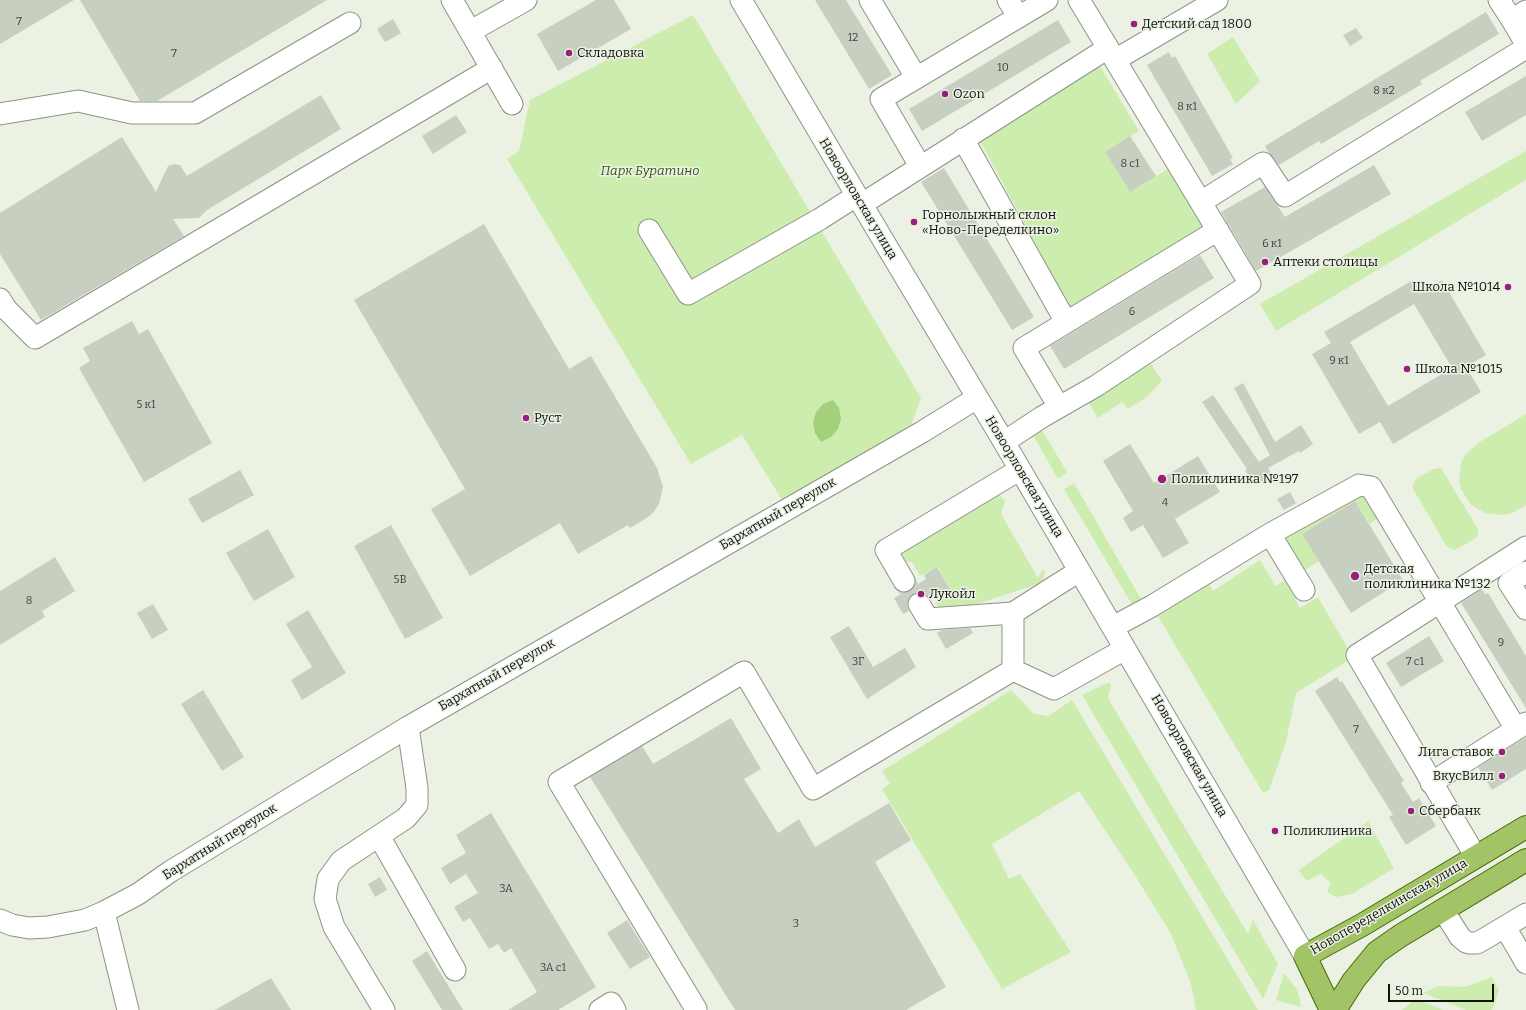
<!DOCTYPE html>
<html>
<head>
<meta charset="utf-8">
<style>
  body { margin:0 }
  #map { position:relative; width:1526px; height:1010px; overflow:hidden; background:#ebf2e4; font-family:Bitter,serif }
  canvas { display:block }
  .scale { position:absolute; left:1388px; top:984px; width:106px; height:18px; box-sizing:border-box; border:2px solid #0f110d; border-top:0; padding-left:5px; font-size:12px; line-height:14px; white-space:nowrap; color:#0f110d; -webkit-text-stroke:3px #ebf2e4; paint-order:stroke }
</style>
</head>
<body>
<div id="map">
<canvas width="1526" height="1010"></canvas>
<div class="scale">50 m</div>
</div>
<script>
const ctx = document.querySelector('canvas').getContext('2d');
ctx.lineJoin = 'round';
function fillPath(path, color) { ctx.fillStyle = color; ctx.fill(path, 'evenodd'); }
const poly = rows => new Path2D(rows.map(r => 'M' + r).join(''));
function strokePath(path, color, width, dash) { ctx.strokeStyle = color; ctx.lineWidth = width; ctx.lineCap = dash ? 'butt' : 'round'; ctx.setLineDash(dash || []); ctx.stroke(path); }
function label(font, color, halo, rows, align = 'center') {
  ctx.font = font + ' Bitter,serif'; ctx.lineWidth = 3; ctx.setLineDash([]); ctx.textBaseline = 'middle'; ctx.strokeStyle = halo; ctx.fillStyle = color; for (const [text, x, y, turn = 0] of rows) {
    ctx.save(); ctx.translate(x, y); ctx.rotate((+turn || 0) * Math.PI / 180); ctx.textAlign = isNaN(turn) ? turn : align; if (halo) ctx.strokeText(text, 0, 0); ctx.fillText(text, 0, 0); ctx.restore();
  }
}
fillPath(poly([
  [693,15,921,398,911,426,782,500,742,435,691,464,507,159,519,151,530,100],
  [1233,37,1260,81,1236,104,1207,54],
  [1100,66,1139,131,1105,152,1130,192,1171,167,1210,229,1070,308,979,139],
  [1526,151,1526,180,1276,331,1260,304],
  [1150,362,1162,381,1147,397,1128,409,1122,402,1098,418,1089,403],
  [1526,414,1526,505,1510,514,1502,515,1485,513,1470,504,1461,489,1459,480,1461,463,1465,455,1478,443],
  [1042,430,1067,472,1058,479,1033,435],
  [1441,468,1478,529,1478,534,1476,538,1455,550,1447,547,1412,487,1413,484,1417,478,1434,469],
  [1074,483,1145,606,1134,608,1064,489],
  [1360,491,1381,516,1370,524,1355,501,1334,514,1326,533,1320,523,1302,534,1319,561,1299,574,1283,536],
  [995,494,999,494,1005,501,1001,514,1038,578,1043,568,1045,572,1043,580,1041,583,977,604,957,607,938,607,935,602,938,599,951,591,938,567,920,576,912,562,907,562,903,558,902,552],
  [1260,560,1276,586,1285,580,1300,608,1318,597,1351,654,1357,655,1296,693,1286,742,1269,790,1263,793,1152,606,1204,575,1213,591],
  [1109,682,1111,685,1108,698,1248,934,1253,920,1278,964,1263,999,1082,695],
  [1011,690,1034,714,1048,716,1072,700,1258,1010,1196,1010,1191,984,1170,932,1134,874,1079,791,992,844,1009,879,1020,874,1071,952,1002,989,882,789,890,784,882,771],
  [1368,821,1394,868,1352,894,1336,897,1327,892,1331,883,1321,874,1306,881,1299,870],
  [1284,973,1296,988,1299,995,1301,1007,1276,1000],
  [1492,977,1499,991,1492,1010,1466,1010,1423,993,1439,986,1465,987],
  [1416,999,1444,1010,1402,1010]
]), '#cdedaf');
fillPath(poly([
  [833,400,839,408,841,419,838,429,831,437,821,442,815,433,813,422,816,412,823,404]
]), '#a5d07b');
fillPath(poly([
  [0,0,74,0,0,44],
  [80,0,327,0,157,101,140,101],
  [596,0,614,0,631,29,558,71,537,34],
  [815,0,846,0,892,75,869,89],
  [1486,12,1499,34,1420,81,1422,84,1321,144,1319,141,1279,165,1269,153,1265,146],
  [393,19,401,33,385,42,377,29],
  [1058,20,1071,42,922,131,909,109],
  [1356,28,1363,38,1350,46,1343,35],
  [1169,52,1172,58,1175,56,1233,158,1230,159,1233,164,1212,176,1147,65],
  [1526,76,1526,115,1482,141,1465,112],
  [321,95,341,129,207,210,199,218,173,219,184,236,41,320,0,254,0,213,122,137,156,192,168,166,174,164,180,165,187,176],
  [456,115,467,132,433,154,422,136],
  [1130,136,1156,176,1130,192,1105,152],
  [1374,165,1391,194,1256,271,1221,212,1265,187,1285,217],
  [944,168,1034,317,1012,330,921,182],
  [484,224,569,369,591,356,657,468,663,487,659,504,653,513,645,519,630,528,628,525,578,554,560,523,470,576,431,509,465,489,354,300],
  [1200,255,1214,278,1064,369,1050,346],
  [1413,280,1421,293,1442,280,1486,355,1466,367,1481,392,1393,444,1380,422,1359,434,1312,354,1331,343,1324,332],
  [1414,304,1452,368,1388,406,1350,342],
  [132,321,139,334,148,329,212,443,144,482,79,368,90,361,83,348],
  [1243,383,1275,442,1301,425,1313,444,1300,453,1299,451,1268,468,1272,475,1258,484,1252,477,1250,478,1245,470,1247,469,1202,402,1213,395,1259,462,1270,455,1234,388],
  [1130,444,1154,483,1198,456,1220,492,1175,519,1189,543,1163,558,1143,525,1131,532,1123,518,1133,511,1103,461],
  [240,470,254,495,202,523,188,499],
  [1290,492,1296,503,1284,510,1277,499],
  [1355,501,1403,580,1351,613,1302,534],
  [391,525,443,618,405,639,354,546],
  [268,529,295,577,254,601,226,553],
  [55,557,75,591,42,611,45,617,0,645,0,591],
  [937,567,951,591,938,599,935,595,930,598,924,593,918,592,913,594,908,599,907,605,909,611,903,614,894,598,903,593,910,591,915,586,926,579,924,575],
  [1482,589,1485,594,1488,593,1526,656,1526,708,1461,603],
  [153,604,168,630,152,639,137,613],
  [308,610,346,673,302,700,291,680,312,667,286,624],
  [849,626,873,667,905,648,916,667,867,699,830,637],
  [970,628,973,633,946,649,937,633,942,630],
  [1429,636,1444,661,1401,687,1386,663],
  [1337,677,1340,682,1342,681,1404,781,1401,783,1413,802,1419,798,1436,826,1406,845,1389,817,1393,815,1315,691],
  [203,690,244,757,222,771,181,704],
  [731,718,761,769,744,779,778,833,799,819,815,847,889,803,911,840,875,862,946,987,906,1010,735,1010,590,777,642,746,653,764],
  [1526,737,1526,769,1492,790,1478,767],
  [491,813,596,987,558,1010,508,1010,537,992,511,948,504,953,498,944,489,949,470,918,463,922,454,907,478,893,466,874,450,884,441,868,466,853,456,835],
  [380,877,387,890,375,897,368,884],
  [627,920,650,957,630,969,607,933],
  [427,951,463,1010,442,1010,412,961],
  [271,978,291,1010,215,1010]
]), '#c7cfc1');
strokePath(poly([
  [904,581,919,604]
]), '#cad0c4', 21, [21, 10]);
const minor = poly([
  [452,0,512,104],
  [741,0,883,240,1004,442,1305,956],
  [870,0,916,77],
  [1008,0,1019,17],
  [1079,0,1108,48],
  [1499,0,1512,20],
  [1526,11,1512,20,1526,44],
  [471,31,526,0],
  [0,114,78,101,132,113,195,113,350,23],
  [963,139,1066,322],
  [920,166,881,99,1047,0],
  [1201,202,1263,163,1285,196,1526,48],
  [862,204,1108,48,1115,60,1217,0],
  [649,230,688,294,820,219,856,196],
  [0,299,6,309,35,338,492,68],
  [1059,407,1024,348,1218,230],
  [1004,442,1042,417,1096,386,1250,284,1115,60],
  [1270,534,1304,590],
  [1079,571,1013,613,1013,670,1054,689,1125,649],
  [1526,572,1509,583,1526,609],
  [904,581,886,550,1019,470],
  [919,604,928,619,1013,613],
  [1113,627,1152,606,1270,534,1359,485,1371,487,1516,729],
  [1431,783,1526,723],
  [379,836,455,970],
  [1476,857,1357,655,1526,547],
  [1443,910,1460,937,1466,942,1470,943,1477,943,1486,938,1526,914],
  [104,912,128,1010],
  [0,920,12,925,29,928,48,927,85,920,104,912,138,894,171,871,408,727,922,432,977,398],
  [1505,927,1526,963],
  [696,1009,559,782,744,672,813,789,1013,670],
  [384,1010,334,927,325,899,328,879,341,861,406,818,417,805,417,788,408,727],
  [600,1010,611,1003,615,1010]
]);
const major = poly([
  [1331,1010,1305,956,1362,925,1526,827],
  [1335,1010,1354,980,1377,952,1400,936,1526,860]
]);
strokePath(minor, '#8c9386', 23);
strokePath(major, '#466b05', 24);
strokePath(minor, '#fff', 21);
strokePath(major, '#a2c466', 22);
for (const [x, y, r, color] of [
  [1134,24,4,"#98207a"],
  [569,53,4,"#98207a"],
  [945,94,4,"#98207a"],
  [914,222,4,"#98207a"],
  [1265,262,4,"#98207a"],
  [1508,287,4,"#98207a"],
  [1407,369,4,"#98207a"],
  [526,418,4,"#98207a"],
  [1162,479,5,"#98207a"],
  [1355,576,5,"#98207a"],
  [921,594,4,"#98207a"],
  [1502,752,4,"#98207a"],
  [1502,776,4,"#98207a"],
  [1411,811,4,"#98207a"],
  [1275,831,4,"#98207a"]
]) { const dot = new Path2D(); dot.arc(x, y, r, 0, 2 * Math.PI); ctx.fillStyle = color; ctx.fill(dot); strokePath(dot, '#ebf2e4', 1.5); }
label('11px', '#3d403a', null, [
  ["7",19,22],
  ["12",853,38],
  ["7",174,54],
  ["10",1003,68],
  ["8 к2",1384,91],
  ["8 к1",1187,107],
  ["8 с1",1130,164],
  ["6 к1",1272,244],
  ["6",1132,312],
  ["9 к1",1339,361],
  ["5 к1",146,405],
  ["4",1165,503],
  ["5В",400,580],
  ["8",29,601],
  ["9",1501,643],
  ["3Г",858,662],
  ["7 с1",1415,662],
  ["7",1356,730],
  ["3А",506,889],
  ["3",796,924],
  ["3А с1",553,968]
]);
label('13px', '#0f110d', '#ebf2e4', [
  ["Детский сад 1800",1142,24],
  ["Складовка",577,53],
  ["Ozon",953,94],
  ["Горнолыжный склон",922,215],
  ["«Ново-Переделкино»",922,230],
  ["Аптеки столицы",1273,262],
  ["Школа №1014",1500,287,"right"],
  ["Школа №1015",1415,369],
  ["Руст",534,418],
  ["Поликлиника №197",1171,479],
  ["Детская",1364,569],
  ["поликлиника №132",1364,584],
  ["Лукойл",929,594],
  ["Лига ставок",1494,752,"right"],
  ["ВкусВилл",1494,776,"right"],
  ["Сбербанк",1419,811],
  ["Поликлиника",1283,831]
], 'left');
label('italic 13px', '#385318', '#ebf2e4', [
  ["Парк Буратино",650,171]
]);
label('13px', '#0f110d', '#ebf2e4', [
  ["Новоорловская улица",858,199,59],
  ["Новоорловская улица",1024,477,59],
  ["Бархатный переулок",778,514,-30],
  ["Бархатный переулок",497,675,-30],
  ["Новоорловская улица",1189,756,60],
  ["Бархатный переулок",220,842,-32],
  ["Новопеределкинская улица",1389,907,-30]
]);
</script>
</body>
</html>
